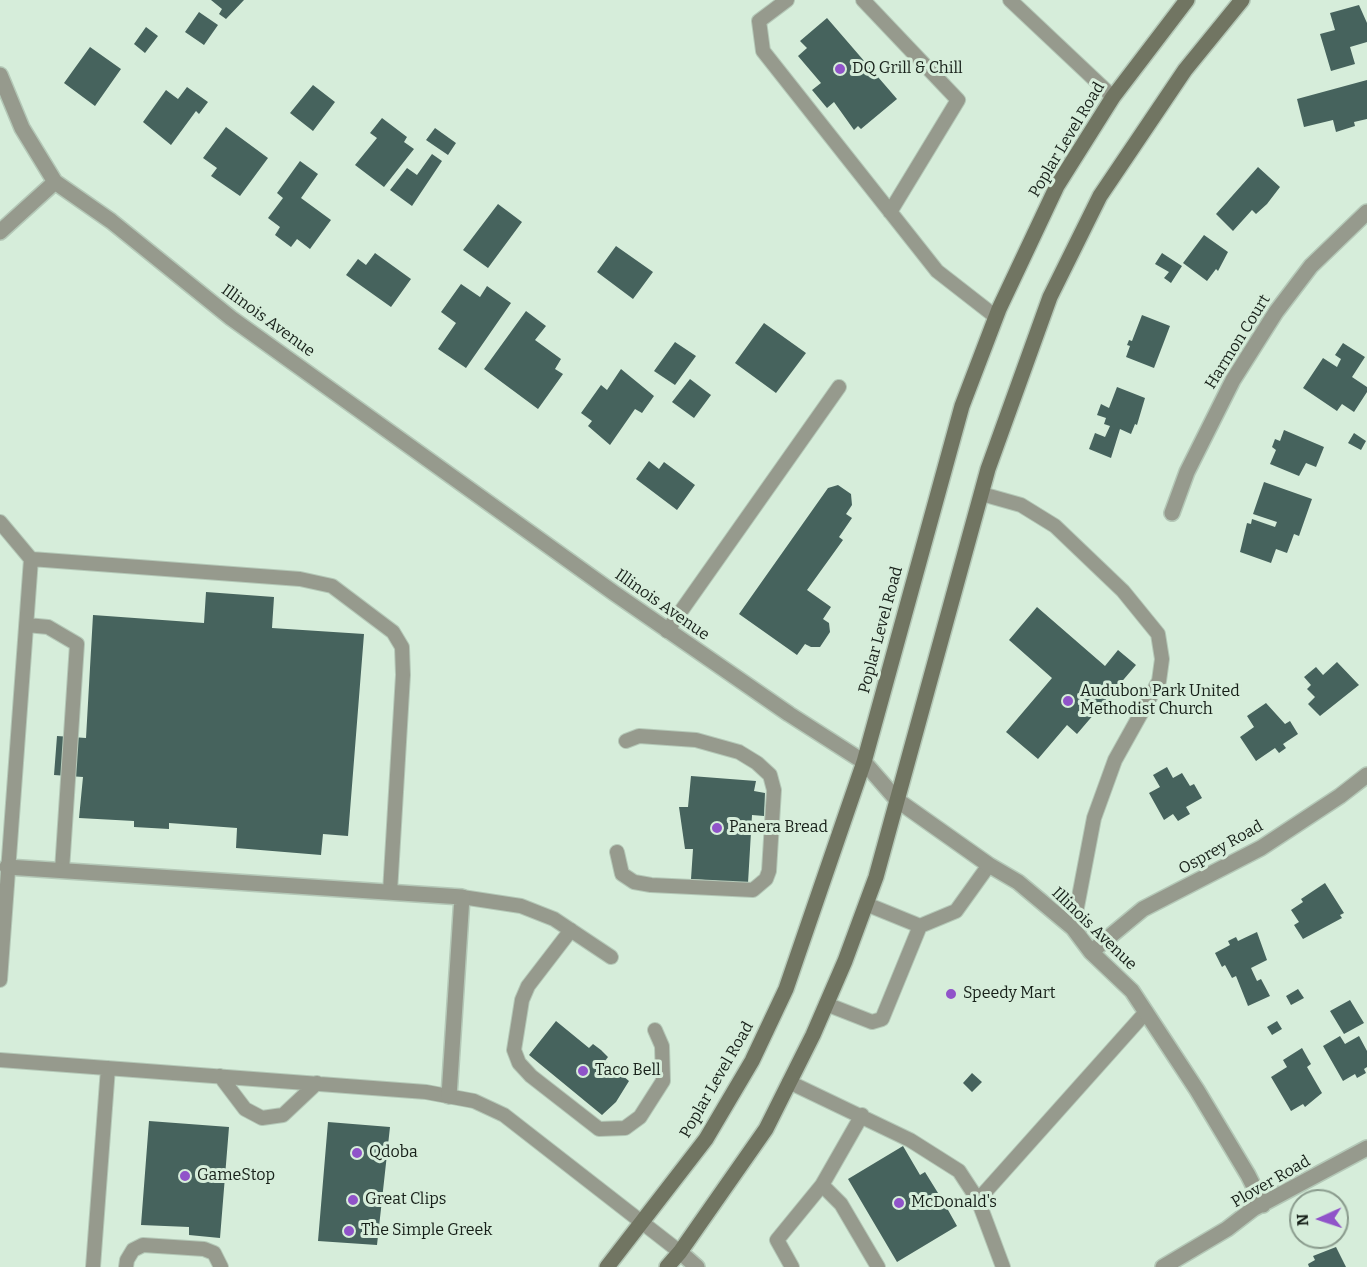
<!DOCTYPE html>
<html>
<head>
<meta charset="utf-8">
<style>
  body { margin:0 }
  #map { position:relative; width:1367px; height:1267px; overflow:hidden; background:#d6edda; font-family:Bitter,serif }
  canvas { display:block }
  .north { position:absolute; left:1289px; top:1189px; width:60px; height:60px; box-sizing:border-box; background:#d6edda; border:2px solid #8a9b8d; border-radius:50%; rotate:267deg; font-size:16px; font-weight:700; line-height:24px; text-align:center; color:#172019 }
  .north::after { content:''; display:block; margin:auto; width:21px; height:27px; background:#9053c9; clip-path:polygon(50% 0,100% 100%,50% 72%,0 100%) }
</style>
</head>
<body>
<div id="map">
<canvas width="1367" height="1267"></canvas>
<div class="north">N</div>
</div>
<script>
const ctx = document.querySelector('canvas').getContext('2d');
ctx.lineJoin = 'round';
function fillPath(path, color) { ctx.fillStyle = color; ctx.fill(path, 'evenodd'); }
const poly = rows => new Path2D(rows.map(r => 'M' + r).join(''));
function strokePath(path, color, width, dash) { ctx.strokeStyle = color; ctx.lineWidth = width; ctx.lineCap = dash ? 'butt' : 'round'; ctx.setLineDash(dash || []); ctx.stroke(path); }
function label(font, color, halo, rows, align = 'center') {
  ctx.font = font + ' Bitter,serif'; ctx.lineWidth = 6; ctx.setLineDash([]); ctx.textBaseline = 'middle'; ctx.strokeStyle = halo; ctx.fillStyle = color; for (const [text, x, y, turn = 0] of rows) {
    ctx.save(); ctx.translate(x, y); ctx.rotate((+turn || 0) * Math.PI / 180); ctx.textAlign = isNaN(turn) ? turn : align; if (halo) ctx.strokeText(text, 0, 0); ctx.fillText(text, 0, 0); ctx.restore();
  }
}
fillPath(poly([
  [211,0,244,0,226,19,219,14,222,9],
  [1359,5,1367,23,1367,42,1350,47,1355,64,1331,71,1320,34,1335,30,1330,13],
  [199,12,218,25,204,45,185,32],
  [827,18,897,99,861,129,858,126,854,130,834,102,827,108,812,90,821,83,798,56,807,48,800,41],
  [146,27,158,36,145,53,134,44],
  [90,47,121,69,95,106,64,83],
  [1367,80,1367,119,1354,122,1355,126,1336,132,1333,120,1304,127,1297,99],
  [313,85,335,102,313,131,290,113],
  [187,87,208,102,199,114,196,111,171,145,143,122,166,90,178,99],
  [382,118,407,137,404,142,414,149,384,187,355,165,377,138,370,133],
  [226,127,268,158,240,196,211,176,217,168,203,158],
  [435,128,456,143,448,155,426,140],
  [432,154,442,161,412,206,390,190,407,168,417,175],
  [300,161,318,174,301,198,331,220,310,249,297,239,291,247,275,235,280,227,268,218,283,198,277,193],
  [1258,167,1280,187,1267,204,1256,214,1252,210,1233,231,1216,214],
  [498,204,522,222,488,268,463,250],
  [1204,235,1228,252,1218,271,1216,269,1207,281,1183,263],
  [616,246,653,272,633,299,597,272],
  [375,253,411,279,391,307,346,275,358,259,366,265],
  [1162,253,1182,266,1171,283,1164,278,1169,272,1155,264],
  [461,284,480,297,487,286,511,303,466,368,438,349,456,323,441,312],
  [526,311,546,326,535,340,561,359,555,369,563,374,538,409,484,369],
  [1142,315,1170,326,1154,368,1126,357,1130,346,1127,345,1129,340,1132,341],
  [764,323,806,353,776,393,735,363],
  [675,342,696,356,675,385,654,371],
  [1343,343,1365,357,1352,377,1367,387,1367,392,1354,412,1342,404,1337,411,1303,388,1323,358,1337,367,1341,359,1335,355],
  [621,369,654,396,642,413,635,409,610,445,588,426,592,421,581,413,601,385,607,390],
  [690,379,711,395,694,418,672,402],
  [1117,387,1145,398,1137,425,1135,424,1131,434,1120,429,1111,458,1089,449,1095,433,1105,437,1110,426,1104,424,1106,418,1097,415,1101,404,1109,408],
  [1284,430,1324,447,1316,467,1306,463,1299,476,1270,464,1276,450,1272,447,1275,439,1280,441],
  [1354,433,1366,441,1361,450,1348,443],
  [649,461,659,469,664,462,695,485,677,510,636,479],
  [1264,482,1312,499,1299,536,1294,534,1287,553,1276,549,1271,563,1240,552,1247,523,1251,524,1252,519,1275,527,1277,522,1253,514],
  [838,485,851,494,852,505,846,514,852,518,839,537,843,540,807,590,831,607,823,619,829,623,830,632,820,647,811,647,805,644,797,655,739,614,828,488],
  [206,592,274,597,272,628,364,634,348,836,323,834,321,855,236,848,237,828,169,823,169,829,134,827,134,821,79,818,83,777,54,775,57,736,86,738,93,615,204,623],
  [1037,607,1105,666,1118,650,1136,665,1077,734,1067,725,1038,759,1006,732,1052,678,1009,640],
  [1337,662,1359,685,1320,716,1308,704,1315,697,1307,689,1311,685,1304,677,1316,667,1323,675],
  [1266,703,1285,724,1290,721,1298,734,1283,744,1286,748,1279,753,1275,748,1256,761,1240,737,1254,727,1247,716],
  [1167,767,1173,778,1182,773,1190,786,1194,784,1202,798,1186,807,1190,814,1178,821,1173,814,1164,820,1149,793,1160,787,1153,775],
  [691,776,756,781,754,791,765,793,764,816,752,815,748,883,691,879,693,849,685,849,679,807,688,807],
  [1325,883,1344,913,1340,915,1342,918,1303,939,1294,925,1299,922,1291,910,1303,902,1301,899],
  [1257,932,1267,960,1251,968,1257,981,1261,979,1270,996,1248,1006,1236,976,1232,978,1225,965,1222,967,1215,953,1230,945,1228,941,1236,937,1238,941],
  [1298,989,1304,998,1291,1005,1286,996],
  [1350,1000,1364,1023,1344,1034,1330,1011],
  [556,1021,589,1048,593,1044,601,1050,608,1057,605,1061,629,1081,616,1102,602,1115,529,1055],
  [1277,1021,1282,1029,1272,1035,1267,1027],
  [1340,1036,1345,1044,1359,1036,1367,1051,1367,1067,1364,1069,1366,1073,1357,1078,1355,1074,1343,1081,1323,1046],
  [1302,1048,1311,1064,1307,1067,1322,1093,1305,1107,1303,1104,1291,1111,1271,1077,1287,1067,1283,1060],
  [972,1073,982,1082,972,1092,963,1083],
  [149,1121,229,1127,220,1238,189,1235,189,1227,141,1225],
  [328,1122,390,1127,377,1245,318,1241],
  [903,1146,920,1175,925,1172,938,1193,933,1197,938,1204,943,1201,957,1226,897,1262,848,1179],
  [1336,1247,1346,1267,1309,1267,1308,1264,1315,1260,1313,1256]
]), '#46635d');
const service = poly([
  [787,0,759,21,763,51,937,271,996,317],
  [863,0,958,100,890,212],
  [1010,0,1113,97],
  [982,494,1021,505,1055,526,1123,591,1158,634,1162,659,1159,681,1115,760,1094,818,1073,928],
  [0,522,31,559,0,980],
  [31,559,300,579,332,586,393,632,402,647,403,675,390,892],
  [27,625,48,627,77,644,62,870],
  [667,631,839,387],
  [617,852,622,874,634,882,651,885,753,890,766,879,769,871,774,790,770,775,757,763,739,752,696,740,639,736,626,741],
  [462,897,521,906,554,919,611,957],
  [920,926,956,911,989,865],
  [571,930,528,986,522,1000,514,1050,519,1063,531,1076,599,1129,625,1128,640,1117,663,1081,662,1046,655,1030],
  [826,1004,872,1022,882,1019,920,926,866,904],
  [0,1060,426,1092,474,1101,504,1115,680,1252],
  [220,1076,245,1109,262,1118,283,1115,317,1083],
  [789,1082,910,1140,959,1171,978,1200,1003,1267],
  [822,1185,841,1204,878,1267],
  [978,1200,1146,1012],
  [93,1267,108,1068],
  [126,1267,127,1260,133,1250,143,1245,204,1249,214,1253,221,1267],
  [792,1267,777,1240,822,1185,862,1115]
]);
const minor = poly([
  [0,75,22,128,55,182,111,221,231,318,614,593,789,714,864,762,897,800,989,865,1018,882,1073,928,1091,952,1132,991,1197,1090,1248,1175,1263,1205],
  [0,232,55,182],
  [1172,513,1187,472,1233,380,1276,312,1311,266,1367,212],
  [7,867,462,897,449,1096],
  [1091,952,1143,909,1261,848,1340,796,1367,775],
  [680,1252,697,1267],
  [1163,1267,1227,1229,1253,1209,1367,1148]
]);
const secondary = poly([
  [607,1267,706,1139,752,1061,786,989,864,762,962,406,999,309,1057,186,1113,97,1187,0],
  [667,1267,680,1252,766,1129,813,1035,845,961,876,877,988,469,1050,297,1100,196,1185,70,1242,0]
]);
strokePath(service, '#b4c8b7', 16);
strokePath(minor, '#b4c8b7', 18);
strokePath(secondary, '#b4c8b7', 18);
strokePath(service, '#969a8d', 14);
strokePath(minor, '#969a8d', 15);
strokePath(secondary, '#717562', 15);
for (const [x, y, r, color] of [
  [840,69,6,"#9053c9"],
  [1068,701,6,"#9053c9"],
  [717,828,6,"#9053c9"],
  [951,994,6,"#9053c9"],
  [583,1071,6,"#9053c9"],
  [357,1153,6,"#9053c9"],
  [185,1176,6,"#9053c9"],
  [353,1200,6,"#9053c9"],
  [899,1203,6,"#9053c9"],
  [349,1231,6,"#9053c9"]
]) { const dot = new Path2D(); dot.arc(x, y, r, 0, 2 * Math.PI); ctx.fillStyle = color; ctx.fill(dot); strokePath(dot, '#d6edda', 2); }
label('16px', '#172019', '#d6edda', [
  ["DQ Grill & Chill",852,69],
  ["Audubon Park United",1080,692],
  ["Methodist Church",1080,710],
  ["Panera Bread",729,828],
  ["Speedy Mart",963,994],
  ["Taco Bell",595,1071],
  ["Qdoba",369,1153],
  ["GameStop",197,1176],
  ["Great Clips",365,1200],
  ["McDonald's",911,1203],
  ["The Simple Greek",361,1231]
], 'left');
label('16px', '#172019', '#d6edda', [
  ["Poplar Level Road",1067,140,-59],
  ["Illinois Avenue",268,321,36],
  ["Harmon Court",1238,342,-58],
  ["Illinois Avenue",662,605,35],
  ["Poplar Level Road",881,630,-75],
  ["Osprey Road",1221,848,-29],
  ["Illinois Avenue",1094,929,44],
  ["Poplar Level Road",717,1080,-60],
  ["Plover Road",1271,1182,-30]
]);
</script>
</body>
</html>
